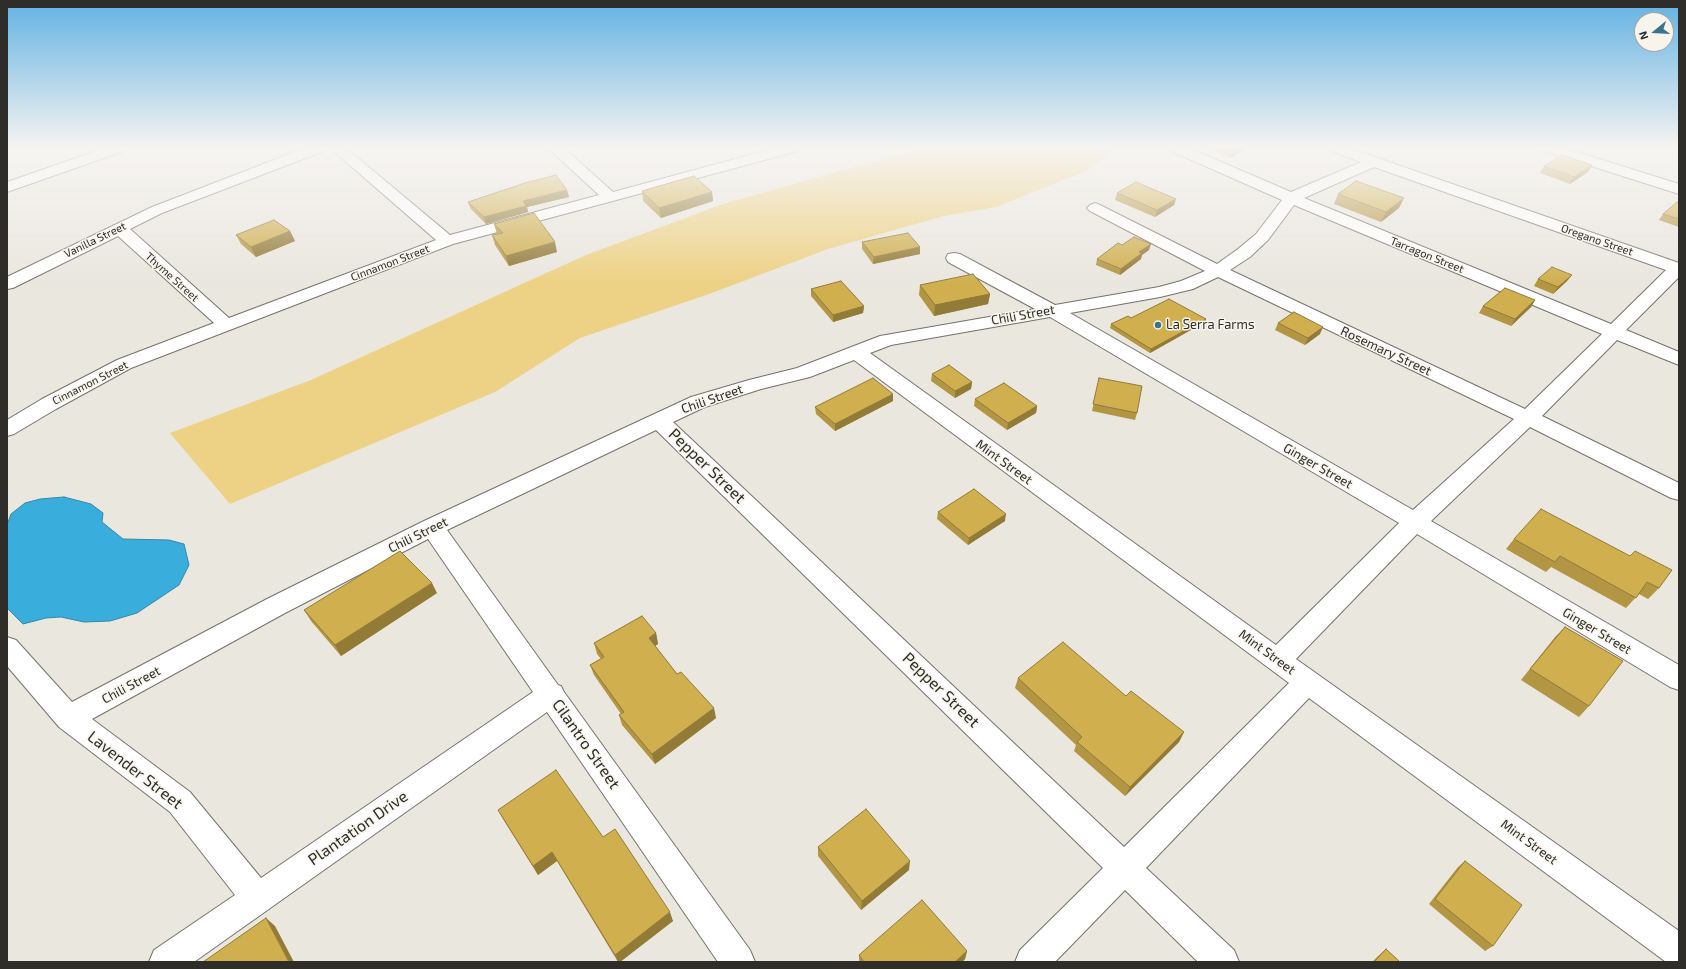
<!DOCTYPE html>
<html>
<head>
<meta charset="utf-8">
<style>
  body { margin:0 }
  #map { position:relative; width:1686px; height:969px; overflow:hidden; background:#eae7df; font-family:"Exo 2",sans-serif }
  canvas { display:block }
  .frame { position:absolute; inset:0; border:8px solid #2e2d2a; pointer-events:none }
  .north { position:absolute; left:1634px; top:12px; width:40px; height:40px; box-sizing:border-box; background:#f7f4ec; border:1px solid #a7a49e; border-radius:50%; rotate:252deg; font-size:11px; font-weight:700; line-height:16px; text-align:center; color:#2e2d2a }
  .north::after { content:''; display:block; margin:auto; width:14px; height:18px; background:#3a738d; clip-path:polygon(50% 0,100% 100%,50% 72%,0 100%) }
</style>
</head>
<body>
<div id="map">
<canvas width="1686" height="969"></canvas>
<div class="frame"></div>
<div class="north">N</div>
</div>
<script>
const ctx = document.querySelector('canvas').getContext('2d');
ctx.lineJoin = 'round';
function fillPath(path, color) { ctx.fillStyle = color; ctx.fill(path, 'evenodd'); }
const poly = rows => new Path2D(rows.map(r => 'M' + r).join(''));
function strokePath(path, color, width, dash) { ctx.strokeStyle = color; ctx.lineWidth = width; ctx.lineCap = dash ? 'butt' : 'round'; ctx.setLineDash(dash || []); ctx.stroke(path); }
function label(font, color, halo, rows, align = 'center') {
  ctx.font = font + ' "Exo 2",sans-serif'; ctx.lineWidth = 3; ctx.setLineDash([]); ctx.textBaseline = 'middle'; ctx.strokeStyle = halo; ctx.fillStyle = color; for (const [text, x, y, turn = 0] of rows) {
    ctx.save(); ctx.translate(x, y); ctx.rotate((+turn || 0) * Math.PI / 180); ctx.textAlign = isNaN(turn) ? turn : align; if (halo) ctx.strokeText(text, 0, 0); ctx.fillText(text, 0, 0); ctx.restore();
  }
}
fillPath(poly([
  [926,148,1117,148,1086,171,996,207,944,216,828,249,709,294,580,338,495,392,230,504,170,433,311,380,586,255,723,204,843,170]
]), '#edd184');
const water = poly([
  [64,497,91,504,103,513,102,522,123,539,169,540,184,544,189,565,179,585,137,613,110,621,84,622,61,617,46,618,23,624,7,608,7,525,11,514,25,503,40,499,64,497]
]);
fillPath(water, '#39aedc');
strokePath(water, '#3687a7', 1);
const minor = poly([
  [105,148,126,148,124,151,7,192,7,182,105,148],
  [305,148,326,148,324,151,162,213,130,229,229,318,436,240,330,148,346,148,450,235,599,195,548,148,564,148,613,192,776,148,800,148,798,151,453,244,131,368,56,409,14,434,7,436,7,420,42,399,117,360,214,323,118,236,13,288,7,289,7,277,152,207,305,148],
  [1169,148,1189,148,1291,192,1361,162,1330,151,1328,148,1349,148,1679,263,1679,277,1626,330,1679,352,1679,365,1617,340,1542,416,1679,483,1679,500,1671,498,1530,427,1431,521,1679,665,1679,690,1670,687,1417,534,1296,659,1679,931,1679,962,1666,962,1309,698,1146,868,1234,950,1239,962,1198,962,1125,890,1055,962,1015,962,1020,950,1103,868,656,430,447,530,558,685,561,686,564,692,750,950,755,962,718,962,547,712,194,962,149,962,154,950,235,895,170,812,59,727,7,666,7,637,16,640,72,702,267,599,424,521,691,397,749,380,797,368,880,336,1035,309,948,262,946,258,948,254,954,253,960,254,1055,305,1159,287,1181,281,1205,271,1090,211,1087,208,1090,205,1095,203,1100,205,1217,264,1238,249,1256,234,1282,200,1171,151,1169,148],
  [1374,167,1666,270,1611,324,1304,198,1374,167],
  [1294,205,1602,334,1525,409,1230,270,1250,257,1268,240,1294,205],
  [1218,277,1514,419,1413,510,1070,313,1160,297,1193,289,1218,277],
  [1050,317,1399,523,1276,645,870,353,891,345,1050,317],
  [854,360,1289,683,1124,847,673,422,705,407,761,389,810,377,854,360],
  [428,539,533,692,261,878,190,792,92,719,285,613,428,539],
  [1542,148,1564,148,1679,184,1679,194,1544,151,1542,148]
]);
strokePath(minor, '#75726b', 2);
fillPath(minor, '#fff');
fillPath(poly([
  [1210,148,1247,148,1230,158,1209,149],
  [1544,166,1588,172,1570,184,1540,173],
  [567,190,569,197,527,207,528,212,486,224,470,208,468,202],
  [642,191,712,192,713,201,661,218,643,201],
  [1117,193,1174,205,1155,217,1115,200],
  [1338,194,1399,208,1381,222,1334,204],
  [1679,203,1679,227,1659,220,1663,214],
  [494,224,557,252,509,266,495,245,492,235,497,234],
  [290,231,295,241,256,257,241,244,236,235],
  [862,242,920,254,873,264,862,249],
  [1122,245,1149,250,1142,255,1141,259,1120,275,1096,265,1097,259],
  [1572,275,1567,281,1553,294,1534,286,1538,279],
  [920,285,990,294,988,304,934,316,919,295],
  [811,289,864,306,863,313,833,322,811,296],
  [1535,300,1531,307,1511,326,1479,313,1483,306],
  [1131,318,1206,319,1205,322,1150,353,1110,328,1111,324],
  [1278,323,1320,334,1305,345,1275,330],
  [932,374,972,382,971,389,955,398,931,381],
  [1099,378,1137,413,1135,420,1092,411],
  [975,399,1037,406,1036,413,1007,430,974,406],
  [893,401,835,431,816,414,815,407],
  [938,512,1005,521,968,545,937,519],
  [1514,539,1630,556,1635,551,1659,588,1648,599,1639,594,1626,608,1551,567,1546,572,1506,549],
  [437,593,341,656,311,621,304,610],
  [1565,627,1589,706,1579,717,1521,680,1555,637],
  [656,633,658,644,655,646,677,674,716,718,655,764,622,725,619,715,621,714,594,675,590,665,601,659,597,654,594,643],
  [1018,678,1126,696,1184,732,1179,742,1125,796,1074,751,1076,745,1015,688],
  [498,810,603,837,673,921,620,962,618,962,557,861,538,875,503,819],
  [818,847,909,870,861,910,818,856],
  [1465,861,1493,946,1485,951,1429,904,1458,867],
  [1386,949,1400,962,1372,962,1377,957],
  [967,951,965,959,962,962,859,962,859,955]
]), '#b39644');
fillPath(poly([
  [1237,148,1247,148,1230,158,1232,151],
  [1592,165,1588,172,1570,184,1574,177],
  [567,190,569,197,527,207,528,212,486,224,484,217,523,201],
  [712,192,713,201,661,218,659,208],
  [1404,198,1399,208,1381,222,1386,212],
  [1176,199,1174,205,1155,217,1157,210],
  [290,231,295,241,256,257,251,247],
  [555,242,557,252,509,266,506,256],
  [1151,244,1149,250,1142,255,1141,259,1120,275,1121,269,1139,252],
  [920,247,920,254,873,264,874,257],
  [1572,275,1567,281,1553,294,1558,287],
  [990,294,988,304,934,316,935,305],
  [1535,300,1531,307,1511,326,1515,319],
  [864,306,863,313,833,322,833,315],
  [1206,319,1205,322,1150,353,1151,349],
  [1323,327,1320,334,1305,345,1308,338],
  [972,382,971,389,955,398,955,391],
  [893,394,893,401,835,431,835,424],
  [1037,406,1036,413,1007,430,1008,423],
  [1006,514,1005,521,968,545,969,538],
  [432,583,437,593,341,656,335,645],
  [656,633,658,644,651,648,649,638],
  [714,708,716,718,655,764,652,754],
  [1184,732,1179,742,1125,796,1130,787],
  [552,852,557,861,538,875,533,866],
  [910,861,909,870,861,910,862,901],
  [670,912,673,921,620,962,618,962,615,955],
  [266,918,275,926,294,962,289,962],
  [967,951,965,959,962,962,955,962]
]), '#927a37');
const building = poly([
  [1224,148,1237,148,1232,151,1224,148],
  [1562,155,1592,165,1574,177,1544,166,1562,155],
  [556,175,567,190,523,201,526,206,484,217,468,202,525,183,556,175],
  [694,176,712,192,659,208,642,191,694,176],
  [1356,181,1404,198,1386,212,1338,194,1356,181],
  [1136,182,1176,199,1157,210,1117,193,1136,182],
  [1677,202,1679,203,1679,219,1663,214,1677,202],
  [534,213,555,242,506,256,492,235,503,233,494,224,534,213],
  [274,220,290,231,251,247,236,235,274,220],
  [908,233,920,247,874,257,862,242,908,233],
  [1134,237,1151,244,1139,252,1142,253,1121,269,1097,259,1118,243,1122,245,1134,237],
  [1552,267,1572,275,1558,287,1538,279,1552,267],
  [973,274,990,294,935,305,920,285,973,274],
  [841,281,864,306,833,315,811,289,841,281],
  [1505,288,1535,300,1515,319,1483,306,1505,288],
  [1169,299,1206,319,1151,349,1111,324,1128,316,1131,318,1169,299],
  [1294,312,1323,327,1308,338,1278,323,1294,312],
  [949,365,972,382,955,391,932,374,949,365],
  [873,378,893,394,835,424,815,407,873,378],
  [1099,378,1142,386,1137,413,1093,404,1099,378],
  [1004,383,1037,406,1008,423,975,399,1004,383],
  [974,489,1006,514,969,538,938,512,974,489],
  [1541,509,1630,556,1635,551,1672,570,1659,588,1647,582,1636,598,1560,556,1555,562,1514,539,1541,509],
  [400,551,432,583,335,645,304,610,400,551],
  [642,616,656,633,649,638,677,674,681,672,714,708,652,754,619,715,624,712,590,665,604,657,594,643,642,616],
  [1565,627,1623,661,1589,706,1530,669,1565,627],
  [1063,642,1126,696,1131,691,1184,732,1130,787,1077,742,1082,737,1018,678,1063,642],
  [556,770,603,837,615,829,670,912,615,955,552,852,533,866,498,810,556,770],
  [866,809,910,861,862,901,818,847,866,809],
  [1465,861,1522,905,1493,946,1435,899,1465,861],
  [922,900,967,951,955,962,864,962,859,955,922,900],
  [266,918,289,962,203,962,266,918],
  [1386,949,1400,962,1374,962,1386,949]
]);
fillPath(building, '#d0af4f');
strokePath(building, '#927a37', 1);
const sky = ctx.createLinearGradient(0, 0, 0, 284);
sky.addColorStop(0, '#62b2e3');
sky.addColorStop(0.52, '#f6f4f1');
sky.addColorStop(1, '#f6f4f100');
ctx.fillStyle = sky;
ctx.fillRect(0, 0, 1686, 284);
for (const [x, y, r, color] of [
  [1158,325,4,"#3a738d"]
]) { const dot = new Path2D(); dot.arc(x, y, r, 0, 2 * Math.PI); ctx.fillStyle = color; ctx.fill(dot); strokePath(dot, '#f7f4ec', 1.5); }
label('11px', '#2e2d2a', '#f7f4ec', [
  ["Vanilla Street",95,240,-26],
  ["Oregano Street",1597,240,19],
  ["Tarragon Street",1427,255,22],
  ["Cinnamon Street",390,263,-21],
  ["Thyme Street",172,277,42],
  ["Cinnamon Street",90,383,-27]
]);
label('13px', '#2e2d2a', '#f7f4ec', [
  ["Chili Street",1023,315,-10],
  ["Rosemary Street",1386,351,25],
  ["Chili Street",712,399,-19],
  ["Mint Street",1004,462,36],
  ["Ginger Street",1318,466,30],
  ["Chili Street",418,535,-26],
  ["Ginger Street",1597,631,31],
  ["Mint Street",1267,652,36],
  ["Chili Street",131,685,-28],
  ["Mint Street",1529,842,36]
]);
label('13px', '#2e2d2a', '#f7f4ec', [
  ["La Serra Farms",1166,325]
], 'left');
label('16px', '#2e2d2a', '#f7f4ec', [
  ["Pepper Street",707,466,44],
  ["Pepper Street",941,690,44],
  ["Cilantro Street",586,744,55],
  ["Lavender Street",135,770,38],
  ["Plantation Drive",358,828,-35]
]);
</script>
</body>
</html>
